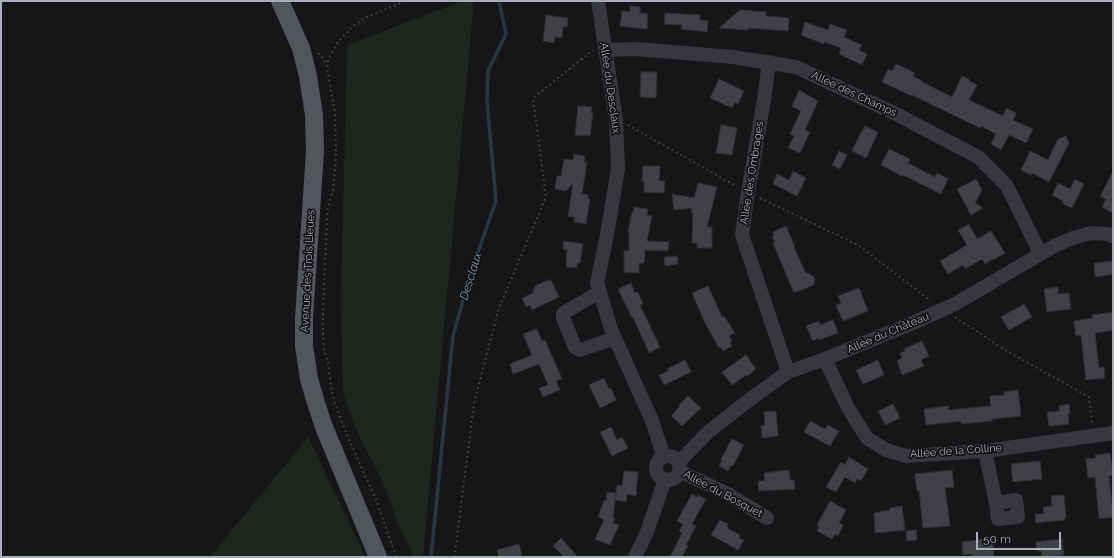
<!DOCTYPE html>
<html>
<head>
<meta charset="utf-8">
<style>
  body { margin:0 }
  #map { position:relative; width:1114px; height:558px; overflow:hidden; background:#161618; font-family:Raleway,sans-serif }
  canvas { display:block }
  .frame { position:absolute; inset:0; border:2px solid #a8adb8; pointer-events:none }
  .scale { position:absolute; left:976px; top:532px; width:85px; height:18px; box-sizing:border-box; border:2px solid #a8adb8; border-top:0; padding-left:5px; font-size:12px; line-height:14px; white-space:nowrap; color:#a8adb8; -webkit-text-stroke:3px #111113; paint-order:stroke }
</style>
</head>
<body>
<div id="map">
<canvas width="1114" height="558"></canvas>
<div class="frame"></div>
<div class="scale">50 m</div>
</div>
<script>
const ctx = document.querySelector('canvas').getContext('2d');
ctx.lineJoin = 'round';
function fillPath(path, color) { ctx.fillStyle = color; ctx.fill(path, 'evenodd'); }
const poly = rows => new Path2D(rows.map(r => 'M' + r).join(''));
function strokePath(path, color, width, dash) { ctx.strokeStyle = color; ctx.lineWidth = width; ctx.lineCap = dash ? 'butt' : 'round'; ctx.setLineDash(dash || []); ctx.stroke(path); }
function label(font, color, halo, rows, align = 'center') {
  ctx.font = font + ' Raleway,sans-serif'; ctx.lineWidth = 3.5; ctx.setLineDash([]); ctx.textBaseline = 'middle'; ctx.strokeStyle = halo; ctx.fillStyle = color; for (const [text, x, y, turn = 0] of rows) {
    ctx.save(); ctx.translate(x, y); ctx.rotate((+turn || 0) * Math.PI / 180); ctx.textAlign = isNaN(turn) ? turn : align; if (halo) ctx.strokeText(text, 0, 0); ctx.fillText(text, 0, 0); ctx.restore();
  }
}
fillPath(poly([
  [463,1,474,1,423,557,414,557,400,529,383,482,358,434,343,393,341,296,347,45],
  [308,437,363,551,365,557,210,557]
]), '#1e261f');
strokePath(poly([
  [431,557,453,336,470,275,496,201,487,101,488,71,506,34,499,1]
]), '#2c353c', 3.5);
const building = poly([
  [630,6,640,7,640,13,648,14,647,29,620,26,622,11,630,12,630,6],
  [740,10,766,12,766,16,789,18,788,31,748,28,748,30,719,28,740,10],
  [665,13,700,15,700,20,708,21,707,32,681,29,682,25,664,24,665,13],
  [546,15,568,18,567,27,563,27,562,38,555,37,554,43,543,41,546,15],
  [805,22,828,30,830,24,847,30,844,37,862,45,859,50,867,54,862,65,839,54,841,48,824,42,824,44,801,35,805,22],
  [896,64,915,73,913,76,922,81,922,82,952,97,962,76,970,80,969,81,977,85,969,100,1003,116,1006,108,1016,113,1013,120,1033,129,1026,143,1009,135,1001,150,991,144,996,134,981,126,980,128,912,95,912,96,882,82,888,69,892,71,896,64],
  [641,72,657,72,656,98,640,97,641,72],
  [719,79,744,91,738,104,735,102,732,108,710,98,719,79],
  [799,90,818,101,805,130,810,132,800,153,788,148,794,136,790,134,801,111,792,106,799,90],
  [578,106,592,107,591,113,593,113,590,136,575,135,578,106],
  [721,125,737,128,732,155,716,153,721,125],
  [865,126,878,132,866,158,852,151,861,132,862,132,865,126],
  [1066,136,1069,143,1049,182,1032,173,1031,175,1021,170,1030,151,1048,160,1058,139,1066,136],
  [889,149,910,159,908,163,935,177,937,173,948,179,941,194,903,175,902,176,881,165,889,149],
  [839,151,847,155,840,169,832,165,839,151],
  [574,154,585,156,584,162,587,162,582,194,588,195,588,199,590,199,586,224,574,222,575,217,568,216,573,183,566,191,555,189,557,176,561,176,564,159,573,160,574,154],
  [643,166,660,166,659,181,665,181,664,193,644,192,644,181,642,181,643,166],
  [793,171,806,178,797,196,773,184,777,174,789,180,793,171],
  [1113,171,1113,213,1102,207,1106,199,1100,197,1113,171],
  [976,179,982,190,975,203,983,208,971,215,957,189,976,179],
  [1075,179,1084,184,1072,208,1062,203,1063,201,1052,195,1058,183,1070,189,1075,179],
  [698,183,717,187,707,227,712,227,712,248,697,248,697,243,692,243,693,213,691,213,692,208,674,210,672,194,694,198,698,183],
  [634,207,648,209,647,215,652,216,647,241,669,242,668,251,645,250,644,263,639,263,639,273,624,272,624,251,629,251,629,232,628,231,632,212,633,212,634,207],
  [969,224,977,239,991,231,1005,253,993,260,992,259,985,264,982,259,965,269,963,265,948,274,940,261,967,245,958,230,969,224],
  [786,226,795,247,794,247,805,272,814,277,815,280,814,285,794,293,773,243,775,242,772,237,774,236,773,232,786,226],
  [564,241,583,244,580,263,577,263,577,268,566,267,567,262,566,261,567,250,563,249,564,241],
  [677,256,678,264,665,266,664,257,677,256],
  [1113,261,1113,274,1095,277,1094,263,1113,261],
  [548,280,551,280,559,297,532,310,530,305,526,307,522,298,533,293,535,286,548,280],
  [631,283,635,293,638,292,643,304,640,305,660,347,649,353,633,317,632,318,618,289,631,283],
  [708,286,722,317,724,316,735,333,729,336,732,341,730,342,732,346,723,351,721,347,719,348,704,321,692,293,708,286],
  [1058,287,1058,294,1069,293,1071,309,1047,312,1044,289,1058,287],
  [859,288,868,311,843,321,836,305,841,303,838,296,859,288],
  [1024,304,1032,317,1009,330,1001,317,1024,304],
  [1113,312,1113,330,1095,333,1099,368,1104,367,1105,378,1086,380,1081,335,1076,336,1074,321,1093,318,1092,315,1113,312],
  [833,320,838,333,819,340,818,338,813,341,806,326,819,321,820,325,833,320],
  [537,329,542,341,545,340,562,379,556,381,560,390,543,397,539,388,548,385,539,364,513,374,510,364,532,355,523,334,537,329],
  [922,341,929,356,921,360,924,366,902,375,897,361,902,358,900,353,905,351,904,349,922,341],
  [746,355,756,369,747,376,746,375,732,385,722,372,746,355],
  [685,360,691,372,664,385,659,375,668,371,667,369,685,360],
  [878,360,884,375,863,384,856,370,878,360],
  [604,378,609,389,611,388,616,400,600,408,589,385,604,378],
  [1018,390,1021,416,992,419,992,421,961,424,961,421,926,425,924,409,948,406,949,410,991,406,990,396,1004,395,1004,392,1018,390],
  [688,396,701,408,682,426,671,416,680,406,679,405,688,396],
  [893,404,900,418,885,425,878,411,893,404],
  [1069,404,1070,414,1068,414,1069,424,1049,426,1047,412,1060,411,1059,406,1069,404],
  [776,411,778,436,762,438,761,426,765,425,764,412,776,411],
  [810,421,825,429,828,425,839,431,830,446,804,432,810,421],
  [611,427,617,440,622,437,628,448,612,456,600,432,611,427],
  [732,439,744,445,733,466,731,465,728,471,719,466,722,460,721,459,732,439],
  [1110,453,1113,475,1109,476,1112,504,1113,504,1113,517,1099,519,1095,477,1088,478,1086,459,1096,458,1095,455,1110,453],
  [849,457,868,469,861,481,857,479,855,483,845,477,836,492,826,487,841,462,845,465,849,457],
  [1040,461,1042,479,1013,482,1011,464,1040,461],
  [789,470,790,480,794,480,795,489,759,491,758,481,765,481,764,473,789,470],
  [952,470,954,487,945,488,950,526,923,528,919,491,917,491,915,474,952,470],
  [624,471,638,472,636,496,627,494,626,502,615,500,617,485,622,486,624,471],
  [607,492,616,493,613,517,615,518,613,523,619,525,610,545,595,539,604,520,598,517,603,504,604,500,606,501,607,492],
  [692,494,697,497,698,495,706,499,692,524,696,526,686,545,688,546,682,557,670,557,682,533,679,531,683,524,677,521,692,494],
  [1064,495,1066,518,1064,518,1065,520,1036,523,1035,514,1044,514,1043,507,1052,506,1051,496,1064,495],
  [830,501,846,510,839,523,843,525,838,536,835,534,832,539,817,531,819,526,817,525,830,501],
  [902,506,905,530,875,533,874,513,890,510,890,508,902,506],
  [720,520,728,524,727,528,740,535,739,538,744,540,738,550,711,535,720,520],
  [916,530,917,540,907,541,906,531,916,530],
  [561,538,568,546,578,557,564,557,553,546,561,538],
  [986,539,987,545,993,544,994,557,972,557,972,554,963,555,962,542,986,539],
  [1062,539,1064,555,1042,557,1041,551,1037,551,1036,542,1062,539],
  [519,544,522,555,515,557,499,557,497,550,519,544]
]);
fillPath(building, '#404145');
strokePath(building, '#303034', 1);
strokePath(poly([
  [318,53,324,59,326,66],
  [628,125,736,186],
  [760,198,858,245,931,301],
  [955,317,1005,350,1089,397,1092,424],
  [396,557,377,502,347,435,334,401,331,386,328,363,324,349,323,336,323,310,327,218,328,206,333,191,336,157,335,114,327,67,329,58,338,42,353,26,365,18,405,1],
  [456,557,455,553,474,403,499,308,546,197,533,98,593,50]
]), '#3d3f44', 2, [2, 3]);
strokePath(poly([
  [598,1,616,120,618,169,606,240,597,283,612,332,651,418,664,457],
  [605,50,637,49,733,57,796,67,898,115,978,157,1007,186,1040,253],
  [769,62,764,100,748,192,742,235,788,372],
  [600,292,565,312,563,314,563,318,575,347,580,350,615,338],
  [825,359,848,408,867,438,886,450,906,456,985,451,1113,433],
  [985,451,996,503,998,519,1018,517,1016,500,996,503],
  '656 468a12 12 0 1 1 24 0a12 12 0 1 1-24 0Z',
  [678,463,707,433,749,400,788,372,825,359,915,322,955,304,1056,245,1073,238,1091,233,1108,234,1113,236],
  [679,471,726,493,767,518],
  [635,557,647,532,665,479]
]), '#37383d', 14);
strokePath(poly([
  [280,1,301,48,308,76,314,115,315,151,304,318,304,346,309,379,316,403,324,427,378,557]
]), '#53555c', 18);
label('11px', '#a8adb8', '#111113', [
  ["Allée du Desclaux",610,88,82],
  ["Allée des Champs",854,94,25],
  ["Allée des Ombrages",752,173,-81],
  ["Avenue des Trois Lieues",308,271,-87],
  ["Allée du Château",888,333,-23],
  ["Allée de la Colline",956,451,-4],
  ["Allée du Bosquet",723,494,28]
]);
label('italic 12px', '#7f9bb3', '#111113', [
  ["Desclaux",471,276,-73]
]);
</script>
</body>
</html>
